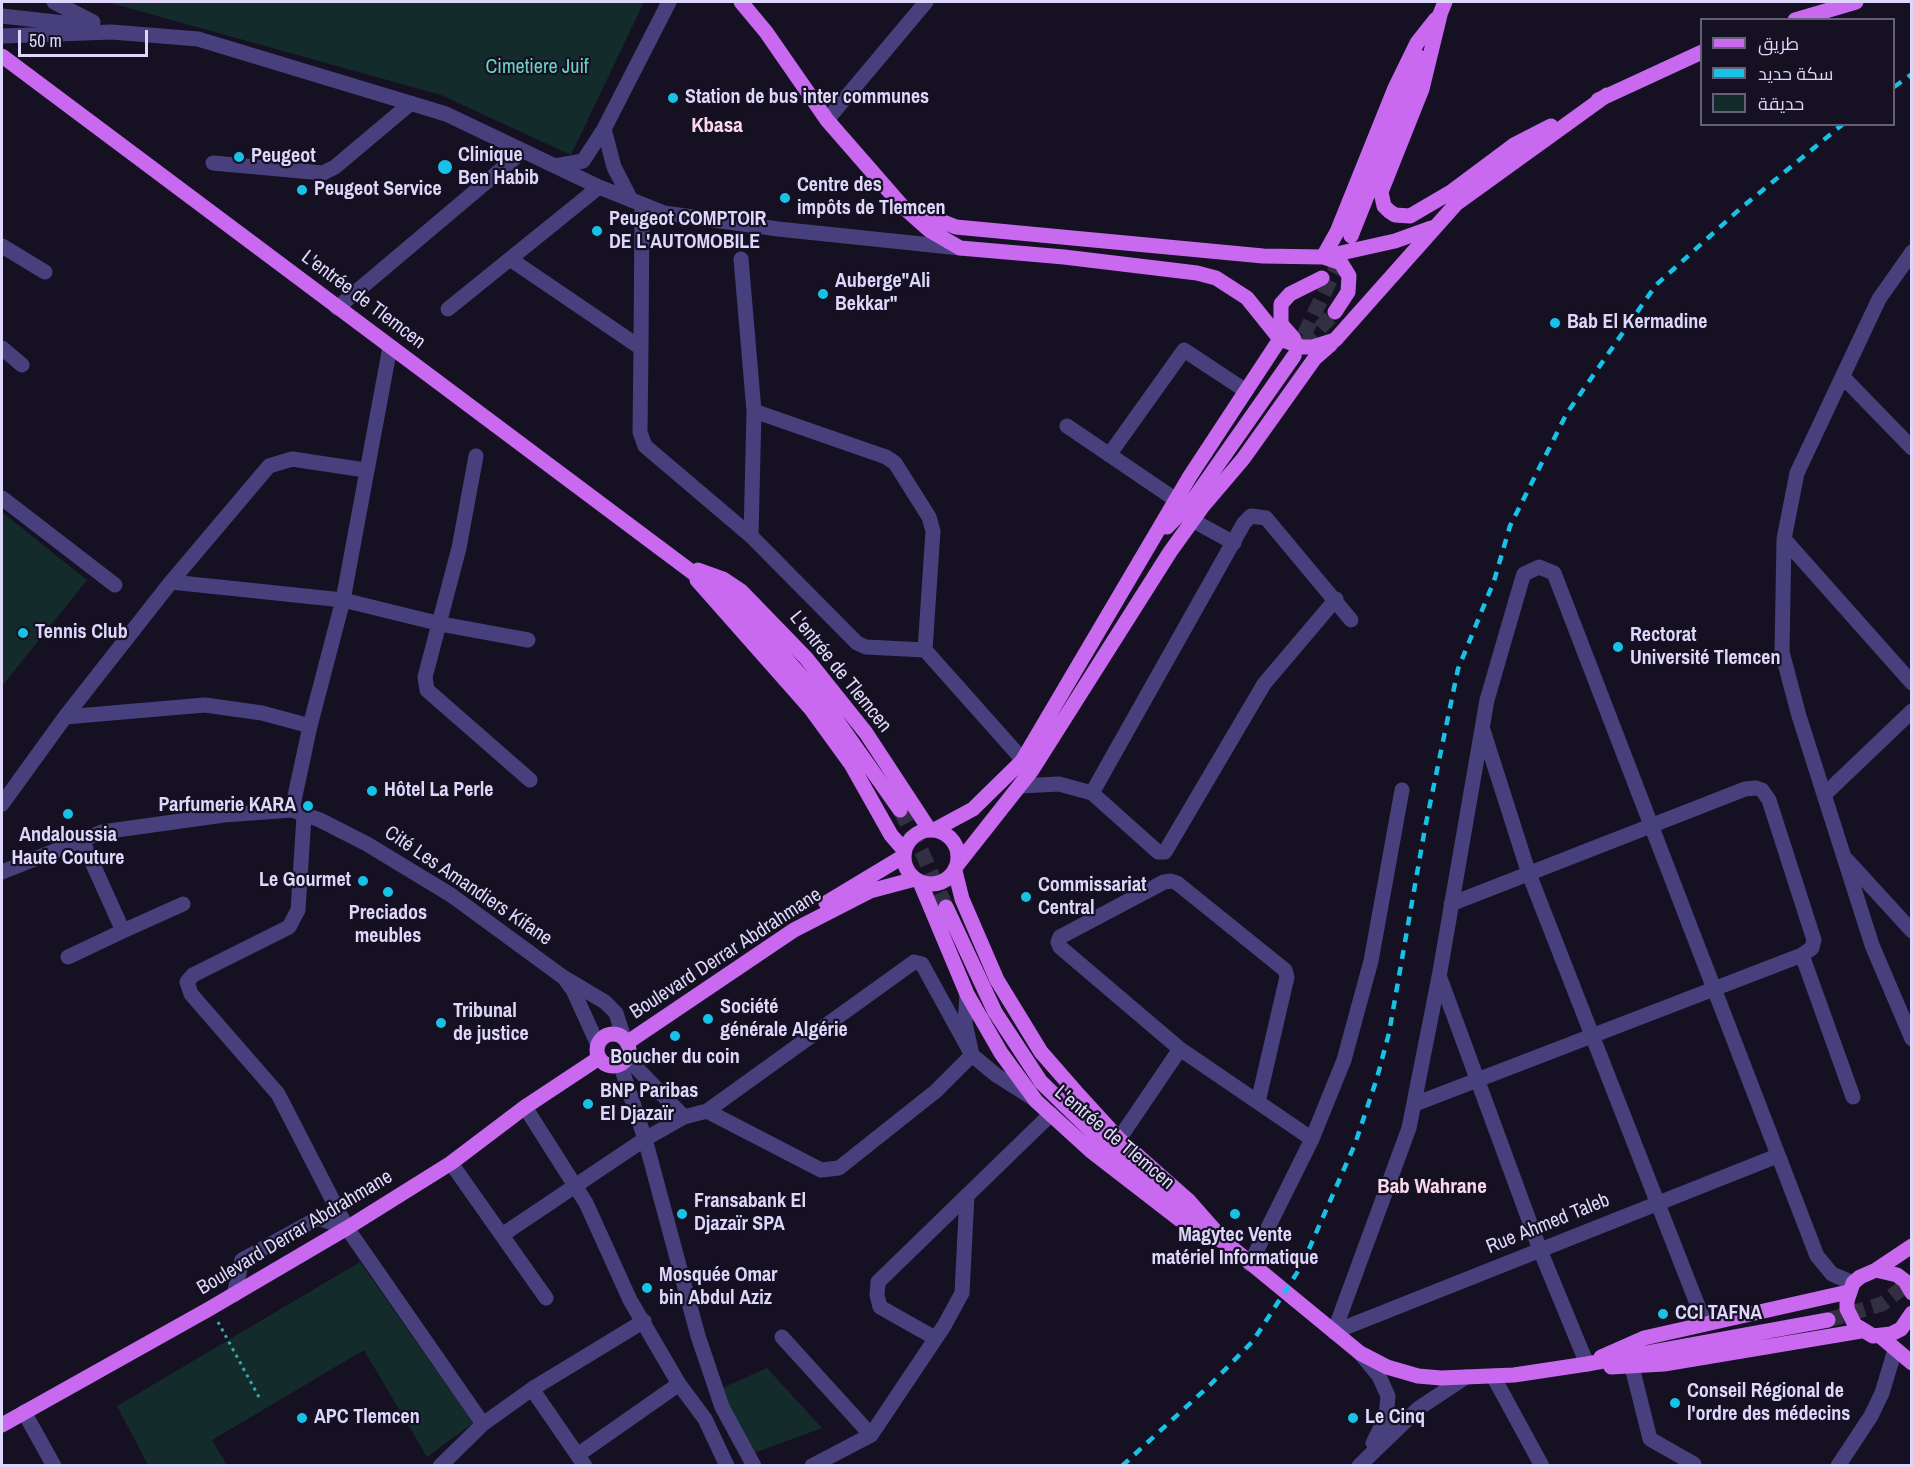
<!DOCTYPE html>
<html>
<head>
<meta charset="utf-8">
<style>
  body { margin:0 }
  #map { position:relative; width:1913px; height:1467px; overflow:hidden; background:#151123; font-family:"Archivo Narrow",Cairo,sans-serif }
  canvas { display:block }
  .frame { position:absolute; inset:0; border:3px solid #ded7fb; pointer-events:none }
  .legend { position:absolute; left:1700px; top:18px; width:195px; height:108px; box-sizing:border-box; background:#151123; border:2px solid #656079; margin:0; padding:8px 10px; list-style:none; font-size:18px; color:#ded7fb }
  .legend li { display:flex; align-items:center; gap:12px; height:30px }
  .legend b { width:30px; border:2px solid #656079 }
  .scale { position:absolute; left:18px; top:30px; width:130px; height:27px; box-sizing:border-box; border:3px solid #ded7fb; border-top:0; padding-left:8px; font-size:18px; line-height:21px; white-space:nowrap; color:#ded7fb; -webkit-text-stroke:4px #151123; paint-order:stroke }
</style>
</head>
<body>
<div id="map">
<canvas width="1913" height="1467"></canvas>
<div class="frame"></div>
<ul class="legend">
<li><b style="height:8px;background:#c869f0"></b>طريق</li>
<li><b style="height:8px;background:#18c1e6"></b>سكة حديد</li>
<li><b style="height:16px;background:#142b2c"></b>حديقة</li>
</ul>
<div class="scale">50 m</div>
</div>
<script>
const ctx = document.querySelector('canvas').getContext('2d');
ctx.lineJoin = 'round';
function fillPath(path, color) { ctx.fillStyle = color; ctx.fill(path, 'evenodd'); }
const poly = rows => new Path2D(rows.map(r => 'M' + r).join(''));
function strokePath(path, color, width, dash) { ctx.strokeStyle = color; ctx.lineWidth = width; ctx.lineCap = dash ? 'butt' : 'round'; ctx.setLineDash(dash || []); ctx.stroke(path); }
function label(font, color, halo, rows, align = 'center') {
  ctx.font = font + ' "Archivo Narrow",sans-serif'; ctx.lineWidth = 4.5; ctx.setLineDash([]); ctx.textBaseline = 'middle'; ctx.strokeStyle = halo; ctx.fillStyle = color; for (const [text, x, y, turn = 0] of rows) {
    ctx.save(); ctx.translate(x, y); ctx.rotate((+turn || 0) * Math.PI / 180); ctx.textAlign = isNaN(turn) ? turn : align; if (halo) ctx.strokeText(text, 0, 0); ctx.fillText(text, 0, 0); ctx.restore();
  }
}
fillPath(poly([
  [107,2,644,2,571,155,441,95],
  [2,512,87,580,2,686],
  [360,1262,473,1423,427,1457,364,1350,212,1440,227,1465,148,1465,117,1406],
  [767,1368,822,1428,754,1453,733,1419,722,1388]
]), '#142b2c');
strokePath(poly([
  [1304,345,1335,312],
  [1294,356,1344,251],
  [900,810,922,852,946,907],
  [1828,1320,1882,1304,1912,1280]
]), '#332f43', 15, [15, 8]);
strokePath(poly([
  [218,1322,260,1399]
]), '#3ba8aa', 3, [3, 4.5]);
strokePath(poly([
  [54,2,93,22],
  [2,16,83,25],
  [2,36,112,32,198,39,446,114,599,187,664,213,778,229,960,248],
  [827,120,926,2],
  [604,129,614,167,631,200],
  [213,163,323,173,335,167,411,103],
  [555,166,583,161,604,129,669,2],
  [2,246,45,272],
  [1912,252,1879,299,1797,473,1784,539,1782,652,1799,716,1872,945,1912,1039],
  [510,259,641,348,640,432,645,446,751,536,857,643,866,647,925,650],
  [741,259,754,411,751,536],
  [337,308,523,151],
  [448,309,599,187],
  [2,348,22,365],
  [641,348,642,205],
  [1843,377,1912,448],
  [754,411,886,457,895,463,929,517,933,531,925,650,1030,768],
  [1067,426,1176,500],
  [1109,455,1184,350,1246,391],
  [476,456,459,548,425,677,427,690,530,780],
  [2,498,115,585],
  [1192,520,1234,543],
  [1784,539,1912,683],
  [171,582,343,600,441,624,528,640],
  [65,717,205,705,262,713,310,726],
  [1483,730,1529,874,1705,1324],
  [1021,786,1059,784,1092,793,1158,852,1165,852,1264,684,1336,599],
  [1092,793,1244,523,1251,516,1266,518,1351,620],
  [1824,795,1912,711],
  [2,804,65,717,171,582,269,466,292,459,365,470],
  [292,810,310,726,343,600,390,347],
  [304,816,298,910,289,927,193,975,187,982,191,994,278,1094,347,1228,483,1424],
  [82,840,123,931,183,904],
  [1847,860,1912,931],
  [2,872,102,832,224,815,292,810,320,820,367,844,451,895,563,977,605,1002,616,1013,624,1038],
  [1802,955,1853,1097],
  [68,957,123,931],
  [1440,978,1540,1250,1587,1364],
  [565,979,573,990,598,1045],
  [967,994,965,1023,972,1055,996,1075,1034,1099],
  [1180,1049,1060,947,1058,942,1060,937,1164,882,1171,881,1177,883,1285,970,1287,977,1258,1102],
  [627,1058,684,1117],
  [620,1064,645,1139,698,1336,722,1407,754,1466],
  [1415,1104,1802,955,1812,948,1814,940,1769,800,1762,790,1756,788,1745,789,1451,904],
  [525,1107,586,1203,630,1300,679,1384,705,1419,727,1466],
  [1119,1139,1180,1049,1312,1139],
  [451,1163,546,1298],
  [502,1235,645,1139,684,1117,707,1111,914,962,922,964,972,1055,936,1091,839,1168,821,1170,707,1111],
  [1250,1264,1312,1139,1344,1060,1371,961,1402,790],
  [234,1295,242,1260,318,1218,347,1228],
  [1334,1332,1409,1128,1439,977,1487,700,1521,583,1524,574,1539,567,1554,573,1817,1256,1832,1274,1853,1283],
  [1334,1332,1777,1156],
  [782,1337,871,1435],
  [935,1338,880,1307,877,1295,878,1282,1051,1114],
  [1360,1353,1379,1376,1388,1396,1386,1417,1373,1443],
  [1632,1367,1650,1439,1694,1464],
  [1493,1376,1542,1466],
  [532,1389,585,1466],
  [24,1412,54,1466],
  [579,1454,679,1384],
  [440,1466,483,1424,532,1389,644,1321],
  [812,1466,871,1435,944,1326,962,1293,967,1195],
  [1359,1466,1419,1408,1466,1377],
  [1838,1466,1871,1416,1882,1393,1895,1350]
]), '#47407d', 15);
strokePath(poly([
  [741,2,766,32,827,120,902,206,929,230,960,248,1064,257,1197,273,1216,278,1247,298,1280,339,1302,347,1313,347,1335,340,1456,204,1607,95],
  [1440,15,1422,89,1381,192,1384,206,1389,211,1395,215,1410,216,1451,192,1514,145,1551,126],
  [1795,20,1856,2],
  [1436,24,1445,2],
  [2,56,728,599,763,633,823,701,900,810],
  [1598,100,1702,52],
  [915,211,956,227,1263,256,1323,257,1395,241,1431,228],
  [1351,236,1422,58],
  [1335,312,1348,292,1349,276,1341,263,1323,257,1337,232,1395,88,1417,43,1436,19],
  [1294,339,1281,324,1281,304,1290,294,1322,278],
  [1167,527,1193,500,1294,356],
  [698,570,723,579,741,591,806,658,866,733,929,829],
  [697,580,811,709,851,764,891,835,904,850],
  [936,829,973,809,1022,761,1190,476,1280,339],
  '904 857a27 27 0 1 1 54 0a27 27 0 1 1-54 0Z',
  [957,865,1032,770,1170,552,1203,506,1243,459,1315,358,1331,344],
  [955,871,962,899,997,980,1041,1052,1076,1092,1119,1139,1188,1200,1225,1242,1360,1353,1387,1367,1418,1376,1441,1378,1514,1375,1587,1364,1828,1320],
  [920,882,967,994,1001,1053,1036,1101,1091,1151,1179,1219,1222,1241],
  [826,903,904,856],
  [946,907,995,1012,1041,1082,1114,1153,1188,1212],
  '597 1050a16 16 0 1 1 32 0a16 16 0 1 1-32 0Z',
  [628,1042,794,930,870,891,915,879],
  [1876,1270,1912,1246],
  [1912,1293,1905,1281,1897,1275,1876,1270,1860,1277,1853,1283,1847,1301,1847,1309,1855,1325,1873,1336,1891,1334,1901,1329,1912,1313],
  [1880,1336,1912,1363],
  [1601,1357,1644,1338,1848,1292],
  [1611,1367,1664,1364,1861,1331],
  [2,1425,209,1309,347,1228,451,1163,525,1107,599,1058]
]), '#c869f0', 15);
strokePath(poly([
  [1894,87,1912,74],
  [1122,1466,1211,1384,1253,1341,1302,1265,1355,1144,1377,1078,1389,1033,1425,828,1458,669,1494,581,1510,526,1567,413,1656,285,1741,208,1843,124]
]), '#18c1e6', 4.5, [9, 8]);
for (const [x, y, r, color] of [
  [673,98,6,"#18c1e6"],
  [239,157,6,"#18c1e6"],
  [445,167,8,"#18c1e6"],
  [302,190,6,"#18c1e6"],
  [785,198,6,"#18c1e6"],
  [597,231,6,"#18c1e6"],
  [823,294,6,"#18c1e6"],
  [1555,323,6,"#18c1e6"],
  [23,633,6,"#18c1e6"],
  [1618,647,6,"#18c1e6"],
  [372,791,6,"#18c1e6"],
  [308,806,6,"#18c1e6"],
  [68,814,6,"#18c1e6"],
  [363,881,6,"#18c1e6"],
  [388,892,6,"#18c1e6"],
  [1026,897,6,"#18c1e6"],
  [708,1019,6,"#18c1e6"],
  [441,1023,6,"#18c1e6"],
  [675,1036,6,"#18c1e6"],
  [588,1104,6,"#18c1e6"],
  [682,1214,6,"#18c1e6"],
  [1235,1214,6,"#18c1e6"],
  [647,1288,6,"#18c1e6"],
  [1663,1314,6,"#18c1e6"],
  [1675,1403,6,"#18c1e6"],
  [302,1418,6,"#18c1e6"],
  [1353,1418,6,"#18c1e6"]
]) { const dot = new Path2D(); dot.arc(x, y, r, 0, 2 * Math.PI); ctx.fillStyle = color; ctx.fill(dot); strokePath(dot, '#151123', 2); }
label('20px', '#6ad4c1', '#151123', [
  ["Cimetiere Juif",537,68]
]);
label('bold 20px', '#ded7fb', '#151123', [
  ["Station de bus inter communes",685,98],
  ["Clinique",458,156],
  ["Ben Habib",458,179],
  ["Peugeot",251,157],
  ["Centre des",797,186],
  ["impôts de Tlemcen",797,209],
  ["Peugeot Service",314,190],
  ["Peugeot COMPTOIR",609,220],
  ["DE L'AUTOMOBILE",609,243],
  ["Auberge\"Ali",835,282],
  ["Bekkar\"",835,305],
  ["Bab El Kermadine",1567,323],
  ["Tennis Club",35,633],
  ["Rectorat",1630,636],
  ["Université Tlemcen",1630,659],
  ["Hôtel La Perle",384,791],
  ["Parfumerie KARA",296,806,"right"],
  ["Andaloussia",68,836,"center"],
  ["Haute Couture",68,859,"center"],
  ["Le Gourmet",351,881,"right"],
  ["Commissariat",1038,886],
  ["Central",1038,909],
  ["Preciados",388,914,"center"],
  ["meubles",388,937,"center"],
  ["Société",720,1008],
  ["générale Algérie",720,1031],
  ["Tribunal",453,1012],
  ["de justice",453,1035],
  ["Boucher du coin",675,1058,"center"],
  ["BNP Paribas",600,1092],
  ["El Djazaïr",600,1115],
  ["Fransabank El",694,1202],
  ["Djazaïr SPA",694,1225],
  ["Magytec Vente",1235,1236,"center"],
  ["matériel Informatique",1235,1259,"center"],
  ["Mosquée Omar",659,1276],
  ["bin Abdul Aziz",659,1299],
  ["CCI TAFNA",1675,1314],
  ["Conseil Régional de",1687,1392],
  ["l'ordre des médecins",1687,1415],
  ["APC Tlemcen",314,1418],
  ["Le Cinq",1365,1418]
], 'left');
label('20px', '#ded7fb', '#151123', [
  ["L'entrée de Tlemcen",363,300,37],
  ["L'entrée de Tlemcen",840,672,51],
  ["Cité Les Amandiers Kifane",468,886,34],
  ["Boulevard Derrar Abdrahmane",726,954,-33],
  ["L'entrée de Tlemcen",1114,1138,40],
  ["Rue Ahmed Taleb",1548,1224,-22],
  ["Boulevard Derrar Abdrahmane",295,1233,-31]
]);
label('bold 21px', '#fbd8ec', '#151123', [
  ["Kbasa",717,126],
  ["Bab Wahrane",1432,1187]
]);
</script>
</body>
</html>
